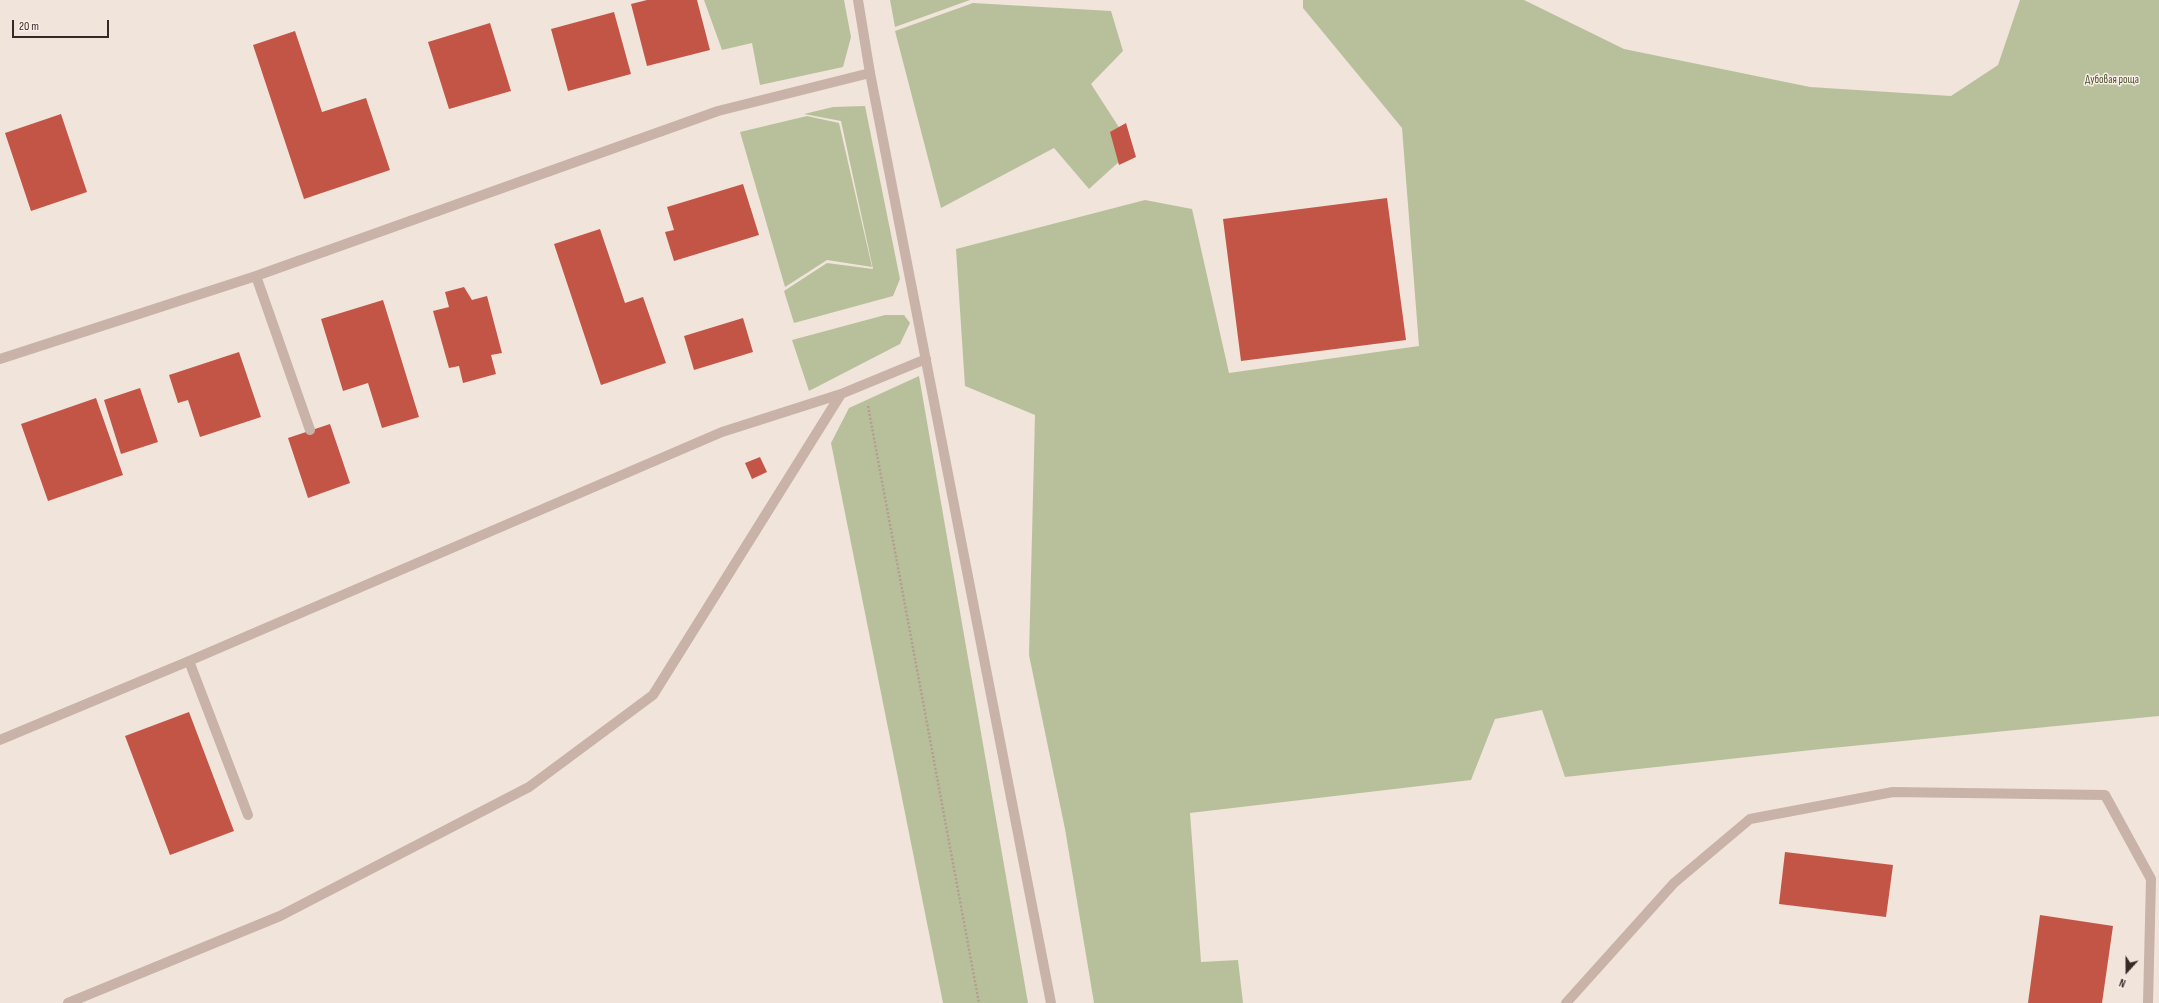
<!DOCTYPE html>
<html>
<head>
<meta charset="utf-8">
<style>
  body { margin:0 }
  #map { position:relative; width:2159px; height:1003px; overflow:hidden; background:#f1e4db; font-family:"Sofia Sans Condensed",sans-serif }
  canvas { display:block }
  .north { position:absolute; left:2107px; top:951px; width:40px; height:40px; -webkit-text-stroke:3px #f9eee7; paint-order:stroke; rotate:201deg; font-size:11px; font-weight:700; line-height:16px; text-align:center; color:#352a27 }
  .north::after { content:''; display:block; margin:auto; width:14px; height:18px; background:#352a27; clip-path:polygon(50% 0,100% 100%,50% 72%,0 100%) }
  .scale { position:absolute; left:12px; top:20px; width:97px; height:18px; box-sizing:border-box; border:2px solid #352a27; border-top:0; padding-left:5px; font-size:12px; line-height:14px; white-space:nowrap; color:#352a27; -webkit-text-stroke:3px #f9eee7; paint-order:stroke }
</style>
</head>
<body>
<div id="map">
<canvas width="2159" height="1003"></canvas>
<div class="north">N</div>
<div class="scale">20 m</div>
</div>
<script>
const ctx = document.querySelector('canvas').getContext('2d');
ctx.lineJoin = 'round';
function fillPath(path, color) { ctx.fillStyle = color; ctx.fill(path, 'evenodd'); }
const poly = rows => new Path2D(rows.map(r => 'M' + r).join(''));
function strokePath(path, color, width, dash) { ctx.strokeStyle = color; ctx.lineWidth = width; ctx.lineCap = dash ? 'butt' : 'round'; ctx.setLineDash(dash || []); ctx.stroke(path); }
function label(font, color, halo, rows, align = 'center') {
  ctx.font = font + ' "Sofia Sans Condensed",sans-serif'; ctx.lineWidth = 3; ctx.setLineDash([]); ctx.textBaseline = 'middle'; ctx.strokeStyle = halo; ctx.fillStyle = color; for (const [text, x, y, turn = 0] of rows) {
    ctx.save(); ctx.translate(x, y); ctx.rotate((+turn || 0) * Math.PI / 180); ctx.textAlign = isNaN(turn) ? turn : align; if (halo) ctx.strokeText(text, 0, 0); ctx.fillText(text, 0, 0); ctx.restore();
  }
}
fillPath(poly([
  [704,0,844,0,851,37,843,67,760,85,752,43,722,50],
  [890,0,970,0,895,27],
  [1303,0,1524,0,1624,49,1810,87,1951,96,1998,65,2020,0,2159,0,2159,716,1821,749,1565,777,1542,710,1495,719,1471,780,1190,813,1201,962,1238,960,1243,1003,1094,1003,1065,829,1029,655,1035,415,965,386,956,249,1145,200,1192,209,1229,373,1419,346,1402,128,1303,8],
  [973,3,1111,11,1123,51,1091,84,1133,149,1089,189,1054,148,941,208,895,31],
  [865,106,900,279,893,296,794,323,784,291,827,263,873,269,841,121,804,114,833,107],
  [807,116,839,123,872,267,827,260,785,287,740,132],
  [885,315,904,315,910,323,900,344,809,391,792,340],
  [919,376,1028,1003,943,1003,831,443,849,408]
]), '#b8c09b');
fillPath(poly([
  [647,0,697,0,710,50,647,66,631,4],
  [614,12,631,74,568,91,551,29],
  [490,23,511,91,449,109,428,42],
  [295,31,322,112,366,98,390,170,304,199,253,45],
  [61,114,87,192,31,211,5,133],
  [1126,123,1136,157,1119,165,1110,132],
  [743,184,759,235,674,261,665,232,674,230,667,207],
  [1387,198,1406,340,1241,361,1223,219],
  [600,229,625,303,643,297,666,363,601,385,554,244],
  [464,287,472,300,487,296,502,353,491,355,496,374,463,383,459,366,449,368,433,311,449,307,445,292],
  [383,300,419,417,382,428,368,383,343,391,321,319],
  [743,318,753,352,694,370,684,336],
  [239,352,261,417,200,437,188,400,178,403,169,375],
  [140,388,158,442,121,454,104,400],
  [96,398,123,475,48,501,21,424],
  [330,424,350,483,308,498,288,438],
  [760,457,767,472,752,479,745,463],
  [189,712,234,831,170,855,125,736],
  [1785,852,1893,865,1886,917,1779,904],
  [2040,915,2113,926,2102,1003,2028,1003]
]), '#c35547');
strokePath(poly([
  [868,406,979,1003]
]), '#b59c91', 2.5, [2, 2]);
strokePath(poly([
  [256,276,310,430],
  [0,359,256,276,718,111,870,73],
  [189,661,248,815],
  [0,740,189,661,722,432,841,394,926,359],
  [68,1003,280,916,529,787,653,695,841,394],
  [1566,1003,1674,883,1750,819,1893,792,2105,795,2151,879,2148,1003]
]), '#c9b2a7', 10);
strokePath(poly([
  [858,0,870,73,1051,1003]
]), '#c9b2a7', 10);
label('11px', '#4a532c', '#f9eee7', [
  ["Дубовая роща",2112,80]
]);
</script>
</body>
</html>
